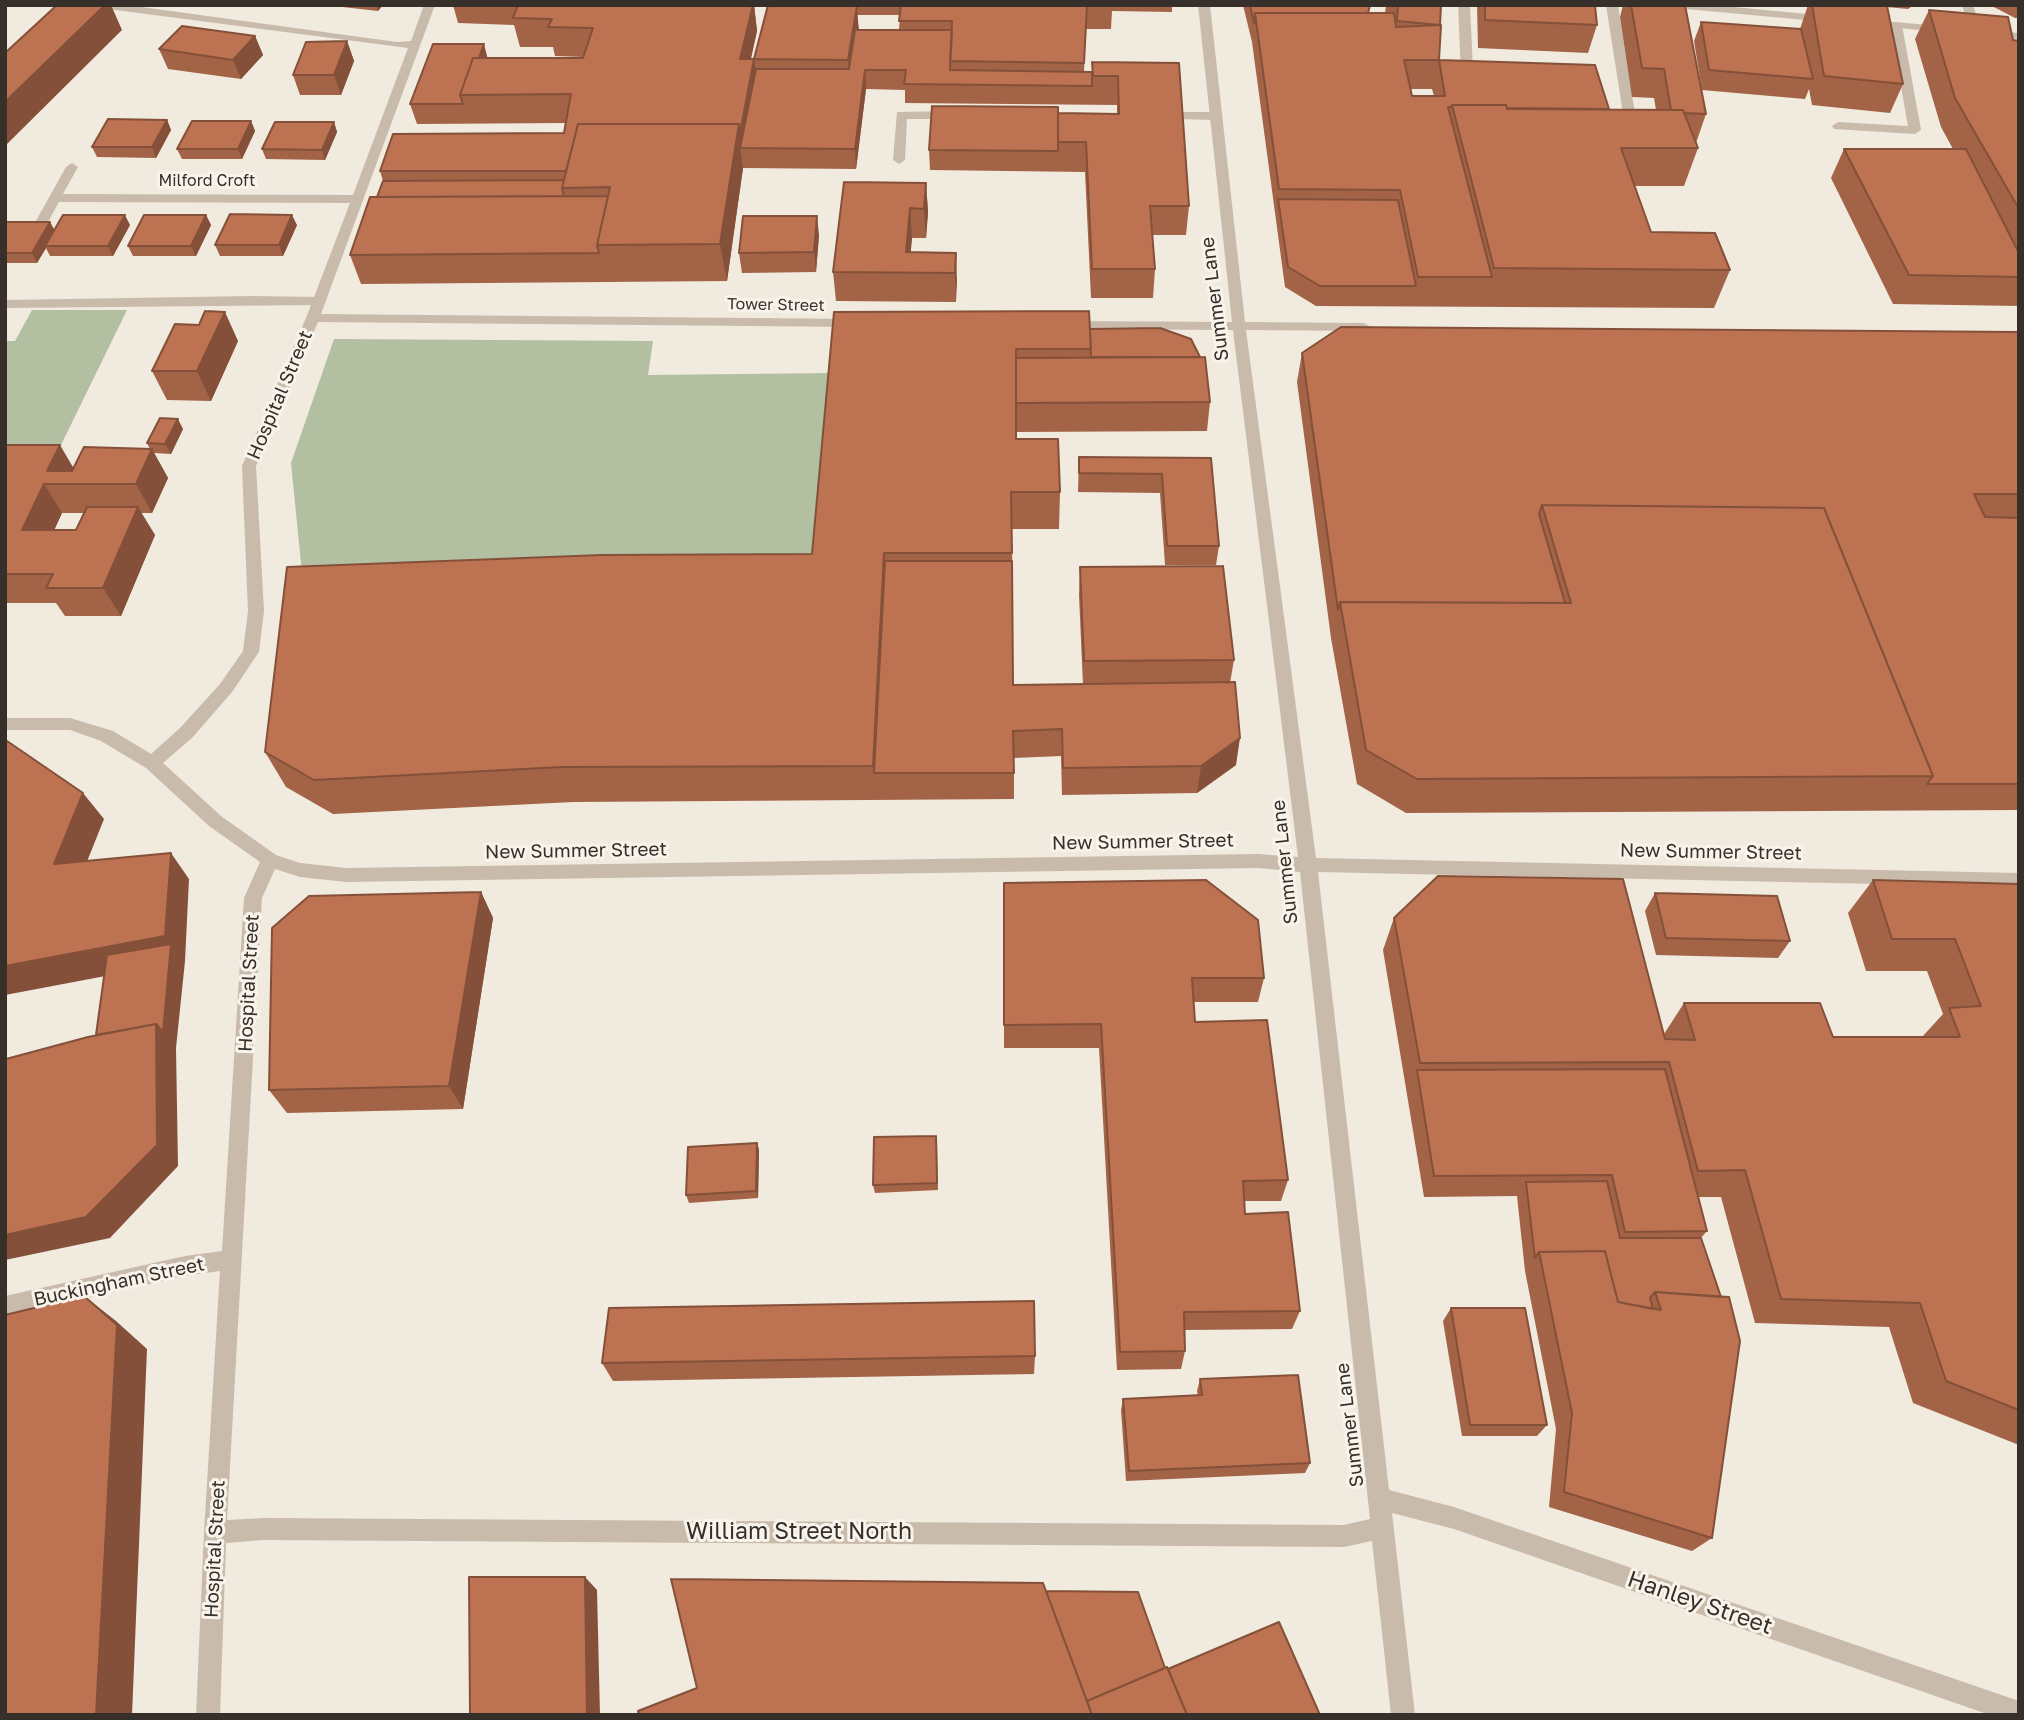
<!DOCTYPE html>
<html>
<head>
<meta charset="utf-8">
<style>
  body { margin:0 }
  #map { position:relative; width:2024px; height:1720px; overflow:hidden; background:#f1eadf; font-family:"Golos Text",sans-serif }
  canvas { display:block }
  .frame { position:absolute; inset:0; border:7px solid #372f2a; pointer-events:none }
</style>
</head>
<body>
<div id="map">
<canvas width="2024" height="1720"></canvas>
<div class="frame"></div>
</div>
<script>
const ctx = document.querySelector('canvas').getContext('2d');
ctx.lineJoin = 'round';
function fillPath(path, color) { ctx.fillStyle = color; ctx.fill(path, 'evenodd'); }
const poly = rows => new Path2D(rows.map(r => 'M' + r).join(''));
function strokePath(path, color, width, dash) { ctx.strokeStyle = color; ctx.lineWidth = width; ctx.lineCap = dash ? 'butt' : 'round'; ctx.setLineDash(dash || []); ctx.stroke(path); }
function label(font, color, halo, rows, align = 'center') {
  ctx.font = font + ' "Golos Text",sans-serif'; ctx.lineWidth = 6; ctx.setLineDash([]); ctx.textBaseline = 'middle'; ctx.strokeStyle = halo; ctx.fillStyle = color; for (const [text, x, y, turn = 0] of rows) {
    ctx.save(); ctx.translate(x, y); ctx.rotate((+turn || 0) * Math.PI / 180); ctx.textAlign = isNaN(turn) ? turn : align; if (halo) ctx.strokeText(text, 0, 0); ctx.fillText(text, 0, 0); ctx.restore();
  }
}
fillPath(poly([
  [32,310,127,310,61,445,5,445,5,341,15,341],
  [334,339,653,341,648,375,834,373,821,566,305,603,291,463]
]), '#b2bfa0');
fillPath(poly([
  [1458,5,1470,5,1473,70,1480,71,1480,75,1467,76,1461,73,1458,5],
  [1606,5,1618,5,1638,133,1632,137,1626,133,1606,5],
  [1896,22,1902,25,1921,130,1915,134,1834,129,1832,126,1838,122,1908,126,1890,25,1896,22],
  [897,112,952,111,958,115,952,119,907,119,905,160,899,164,893,160,897,112],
  [1179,112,1216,112,1222,116,1216,120,1175,119,1173,116,1179,112],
  [252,296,319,297,326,301,319,305,5,308,5,300,252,296]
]), '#c9bbab');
fillPath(poly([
  [95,5,127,5,397,42,411,41,424,5,435,5,321,314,857,319,864,323,857,327,318,322,256,466,264,611,259,652,232,692,192,738,163,763,221,816,276,855,300,863,346,868,1258,854,1298,857,1233,330,1067,329,1060,325,1067,321,1232,322,1198,5,1210,5,1245,322,1364,323,1371,327,1364,331,1246,330,1316,858,2019,873,2019,887,1318,872,1389,1490,1454,1507,2019,1701,2019,1715,1990,1715,1454,1529,1392,1513,1415,1715,1391,1715,1372,1541,1344,1547,264,1540,226,1543,220,1715,196,1715,204,1532,220,1271,185,1276,5,1316,5,1296,185,1256,222,1251,244,898,260,862,209,826,146,768,101,741,70,730,5,730,5,718,70,718,113,731,151,754,180,728,220,684,243,651,248,611,242,466,306,318,350,203,59,202,44,229,34,229,33,226,66,167,72,163,78,167,63,194,353,195,408,48,100,8,95,5],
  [1258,868,1300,872,1370,1519,1344,1525,264,1518,227,1520,262,898,275,869,300,877,346,882,1258,868],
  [1670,5,1714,5,1827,16,1833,19,1827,22,1675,8,1670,5],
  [1962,5,1973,5,1982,32,1980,34,1970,32,1962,5],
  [1869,20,1942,26,1948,29,1942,32,1865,25,1863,23,1869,20],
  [1987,30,2019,33,2019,39,1983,35,1981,33,1987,30]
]), '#c9bbab');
fillPath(poly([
  [325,5,383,5,378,11],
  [453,5,754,5,757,31,751,59,754,59,836,6,1172,5,1172,12,1112,11,1111,29,1086,29,1084,72,1092,72,1092,62,1179,63,1189,206,1186,235,1152,235,1155,269,1153,298,1091,298,1085,172,930,170,929,150,1058,119,1117,114,1117,105,905,103,905,90,866,89,856,169,743,168,727,281,361,284,350,255,377,197,383,181,380,171,564,133,565,123,417,124,410,104,487,58,583,58,584,57,555,56,553,47,520,47,514,25,458,23],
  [857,15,900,15,899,30,859,30],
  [1243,5,1370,5,1368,13,1385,13,1386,5,1441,5,1439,60,1609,109,1609,110,1656,110,1654,98,1632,97,1620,17,1623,5,1685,5,1706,114,1696,143,1698,148,1684,186,1635,186,1651,232,1730,270,1714,308,1316,306,1285,287,1252,42],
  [1410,89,1432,89,1434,96,1412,96],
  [1477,5,1595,5,1597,25,1588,53,1478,48],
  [1808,5,1914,5,1908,9,1887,7,1903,84,1890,113,1812,105,1809,89,1805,99,1702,90,1694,41,1701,22,1800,29],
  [1990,5,2019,5,2019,18,2015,18],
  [1929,10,2013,40,2019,41,2019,306,1893,304,1831,178,1844,149,1953,149,1941,127,1915,39],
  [255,36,263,55,241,79,168,69,159,49],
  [347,41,354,61,341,95,300,95,293,75],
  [167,120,171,130,156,158,97,157,92,147],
  [251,121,255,131,242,159,182,159,177,149],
  [334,122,337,132,325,160,266,159,262,149],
  [926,183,928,212,926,238,912,238,910,252,956,253,956,302,836,301,833,272],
  [206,215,211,225,196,256,133,256,128,246],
  [5,222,50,222,54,229,130,225,113,256,50,256,46,248,37,263,5,263],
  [297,225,283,256,220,256,215,245],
  [819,235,816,272,742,273,739,253],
  [834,312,1090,329,1210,402,1207,431,1016,432,1016,439,1060,492,1059,529,1012,529,1013,685,1083,685,1079,595,1080,567,1234,660,1230,683,1236,765,1197,793,1062,795,1061,756,1014,758,1014,799,573,802,333,814,286,787,265,752,812,554],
  [199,325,238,341,211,401,167,400,152,371],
  [2019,332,2019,810,1406,813,1357,784,1331,638,1297,382,1302,353],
  [183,429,171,454,154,453,168,478,152,513,141,513,155,535,121,616,65,616,56,603,5,603,5,445,74,468,150,449,147,443],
  [62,513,84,513,76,530,54,530],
  [1079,457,1211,458,1219,546,1216,565,1165,565,1160,493,1078,492],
  [1873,880,2019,884,2019,1445,1913,1403,1889,1327,1755,1323,1721,1197,1698,1197,1707,1231,1701,1238,1712,1538,1692,1551,1549,1507,1556,1429,1525,1271,1517,1196,1424,1197,1383,950,1394,918,1664,1034,1684,1003,1833,1037,1922,1037,1943,1014,1927,971,1866,971,1848,913],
  [1004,883,1264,978,1258,1002,1194,1002,1195,1022,1288,1180,1281,1201,1244,1201,1245,1214,1300,1311,1292,1329,1185,1330,1185,1351,1181,1369,1117,1370,1099,1048,1004,1048],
  [481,892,493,918,463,1109,287,1113,269,1090],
  [1655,893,1790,941,1778,958,1656,955,1645,911],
  [757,1143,759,1150,758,1198,689,1203,686,1195],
  [937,1143,938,1190,875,1193,873,1185],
  [1451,1308,1547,1425,1537,1436,1462,1436,1443,1321],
  [1035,1356,1034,1374,613,1381,602,1363],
  [1200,1379,1310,1463,1305,1473,1126,1481,1121,1410,1123,1399,1198,1396,1197,1391]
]), '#a36346');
fillPath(poly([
  [105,5,111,5,122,30,5,146,5,102],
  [376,5,383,5,378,11],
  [753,5,754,5,757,31,744,88,740,59],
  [857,6,859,35,851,89,848,60],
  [255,36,263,55,241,79,233,60],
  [347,41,354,61,341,95,334,75],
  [484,44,489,64,466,95],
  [754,59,758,88,740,148,743,168,727,281,720,244,739,124],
  [865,70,866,89,856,169,855,149],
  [167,120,171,130,156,158,152,147],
  [251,121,255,131,242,159,238,149],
  [334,122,337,132,325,160,322,150],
  [926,183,928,212,926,238,924,209],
  [910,208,912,238,909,273,906,252],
  [125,215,130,225,113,256,108,246],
  [206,215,211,225,196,256,191,246],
  [292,215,297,225,283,256,279,245],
  [817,216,819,235,816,272,814,252],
  [50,222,55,232,45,246,46,248,37,263,32,253],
  [956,253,957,282,956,302,955,273],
  [225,312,238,341,211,401,197,371],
  [178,419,183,429,171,454,165,444],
  [60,445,77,474,47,471],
  [152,449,168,478,152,513,136,484],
  [44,484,62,513,41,559,22,530],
  [138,507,155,535,121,616,103,588],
  [884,553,888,590,874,773,873,766],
  [1240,738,1236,765,1197,793,1201,766],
  [83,793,104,819,76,889,54,864],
  [171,853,189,879,185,961,176,1048,178,1166,110,1238,5,1260,5,1235,156,1024,169,964,5,995,5,966],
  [481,892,493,918,463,1109,449,1086],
  [757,1143,759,1150,758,1198,756,1191],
  [84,1296,116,1321,147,1349,132,1715,96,1715],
  [585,1577,597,1590,600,1715,587,1715]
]), '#845039');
const building = poly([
  [57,5,105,5,5,102,5,53,57,5],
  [518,5,753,5,740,59,754,59,768,5,857,6,848,60,754,59,740,133,739,124,578,124,566,171,380,171,393,134,564,133,571,94,460,95,473,58,583,58,593,28,548,27,552,19,513,18,518,5],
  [901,5,1087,5,1084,63,950,61,952,21,899,21,901,5],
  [1250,5,1370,5,1368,13,1255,13,1254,23,1250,5],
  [1398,5,1441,5,1440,25,1397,21,1398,5],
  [1485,5,1595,5,1597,25,1485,20,1485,5],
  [1631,5,1685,5,1706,114,1684,113,1683,110,1671,110,1664,69,1642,68,1631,5],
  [1812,5,1887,6,1903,84,1824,76,1812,5],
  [1929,10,2008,17,2013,40,2019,41,2019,209,1955,98,1929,10],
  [1255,13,1394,13,1396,27,1441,25,1439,60,1404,60,1412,96,1445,96,1439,60,1595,65,1609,109,1507,108,1506,105,1452,105,1451,107,1448,107,1492,277,1418,277,1400,190,1279,189,1255,13],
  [1701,22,1801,29,1813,79,1709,70,1701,22],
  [182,26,255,36,233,60,159,49,182,26],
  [855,30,952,30,950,70,1092,72,1092,86,904,84,906,70,865,70,855,149,740,148,756,69,849,69,855,30],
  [347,41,334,75,293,75,306,42,347,41],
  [433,44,484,44,479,58,473,58,460,95,463,104,410,104,433,44],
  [1092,62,1179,63,1189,206,1150,206,1155,269,1092,269,1086,142,1058,142,1058,113,1119,114,1118,76,1093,76,1092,62],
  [1452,105,1506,105,1507,109,1683,110,1698,148,1621,148,1651,232,1715,233,1730,270,1494,268,1452,105],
  [932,106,1058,107,1058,151,929,150,932,106],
  [108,119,167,120,152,147,92,147,108,119],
  [192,121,251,121,238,149,177,149,192,121],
  [275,122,334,122,322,150,262,149,275,122],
  [578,124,739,124,720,244,597,245,610,187,562,188,578,124],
  [1844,149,1966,149,2019,253,2019,277,1909,275,1844,149],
  [564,180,562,188,564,196,377,197,383,181,564,180],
  [844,182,926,183,924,209,910,208,906,252,956,253,955,273,833,272,844,182],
  [608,196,597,245,599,253,350,255,370,197,608,196],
  [1278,199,1398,200,1416,286,1320,286,1288,267,1278,199],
  [230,214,292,215,279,245,215,245,230,214],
  [63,215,125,215,108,246,45,246,63,215],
  [144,215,206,215,191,246,128,246,144,215],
  [743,216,817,216,814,252,739,253,743,216],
  [5,222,50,222,32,253,5,253,5,222],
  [205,311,225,312,197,371,152,371,175,324,199,325,205,311],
  [1089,311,1091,349,1016,349,1016,439,1058,439,1060,492,1011,492,1012,553,884,553,873,766,561,767,314,780,265,752,287,567,602,555,812,554,834,312,1089,311],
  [1341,327,2019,332,2019,494,1974,494,1985,517,2019,518,2019,784,1927,784,1933,776,1824,508,1542,505,1539,514,1565,603,1340,602,1338,610,1302,353,1341,327],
  [1160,328,1191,339,1200,357,1091,357,1090,329,1160,328],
  [1205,357,1210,402,1016,403,1016,358,1205,357],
  [160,418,178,419,165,444,147,443,160,418],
  [5,445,60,445,47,471,72,471,84,447,152,449,136,484,44,484,22,530,76,530,87,507,138,507,103,588,46,588,53,574,5,574,5,445],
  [1079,457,1211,458,1219,546,1167,546,1162,474,1079,473,1079,457],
  [1542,505,1824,508,1933,776,1417,779,1366,750,1340,602,1571,603,1542,505],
  [885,561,1012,561,1013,685,1235,682,1240,738,1201,766,1063,768,1062,729,1013,731,1014,773,874,773,885,561],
  [1223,566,1234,660,1084,661,1080,567,1223,566],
  [7,741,83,793,54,864,171,853,165,936,5,966,5,744,7,741],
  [1438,876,1623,879,1665,1039,1695,1040,1684,1003,1820,1003,1833,1037,1960,1037,1949,1008,1981,1006,1955,939,1892,939,1873,880,2019,884,2019,1410,1946,1381,1920,1303,1781,1299,1745,1170,1698,1171,1669,1062,1420,1063,1394,918,1438,876],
  [1206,880,1258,920,1264,978,1192,978,1195,1022,1267,1020,1288,1180,1243,1181,1245,1214,1288,1212,1300,1311,1184,1312,1185,1351,1120,1352,1101,1024,1004,1025,1004,883,1206,880],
  [481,892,449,1086,269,1090,272,928,309,896,481,892],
  [1655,893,1777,896,1790,941,1666,938,1655,893],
  [171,944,163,1032,156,1024,96,1035,107,955,171,944],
  [156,1024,157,1145,86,1217,5,1235,6,1059,88,1037,156,1024],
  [1665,1069,1707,1231,1625,1232,1612,1175,1434,1176,1417,1070,1665,1069],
  [936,1136,937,1183,873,1185,874,1137,936,1136],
  [757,1143,756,1191,686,1195,688,1147,757,1143],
  [1607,1181,1620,1238,1701,1238,1721,1297,1655,1292,1650,1298,1653,1309,1618,1302,1605,1251,1539,1252,1535,1258,1526,1182,1607,1181],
  [1605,1251,1618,1302,1661,1310,1655,1292,1729,1297,1740,1341,1712,1538,1564,1492,1572,1413,1539,1252,1605,1251],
  [84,1296,117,1325,96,1715,5,1715,5,1315,84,1296],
  [1034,1301,1035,1356,602,1363,609,1308,1034,1301],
  [1451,1308,1525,1308,1547,1425,1470,1425,1451,1308],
  [1298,1375,1310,1463,1129,1471,1123,1399,1202,1395,1200,1379,1298,1375],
  [469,1577,585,1577,587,1715,470,1715,469,1577],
  [671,1579,1043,1583,1092,1715,639,1715,638,1711,697,1688,671,1579],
  [1046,1591,1138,1592,1165,1668,1087,1701,1046,1591],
  [1279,1622,1320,1715,1187,1715,1168,1669,1279,1622],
  [1167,1667,1187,1715,1092,1715,1087,1701,1167,1667]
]);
fillPath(building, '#bd7351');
strokePath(building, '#845039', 2);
label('16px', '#372f2a', '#f9f4eb', [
  ["Milford Croft",207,181],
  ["Tower Street",776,305,1]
]);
label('19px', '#372f2a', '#f9f4eb', [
  ["Summer Lane",1215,299,-97],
  ["Hospital Street",280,395,-67],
  ["New Summer Street",1143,842,-1],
  ["New Summer Street",576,851,-1],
  ["New Summer Street",1711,852,1],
  ["Summer Lane",1285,862,-96],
  ["Hospital Street",249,983,-87],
  ["Buckingham Street",119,1282,-12],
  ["Summer Lane",1350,1425,-97],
  ["Hospital Street",215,1549,-87]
]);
label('23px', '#372f2a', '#f9f4eb', [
  ["William Street North",799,1532],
  ["Hanley Street",1700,1603,19]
]);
</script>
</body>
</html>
